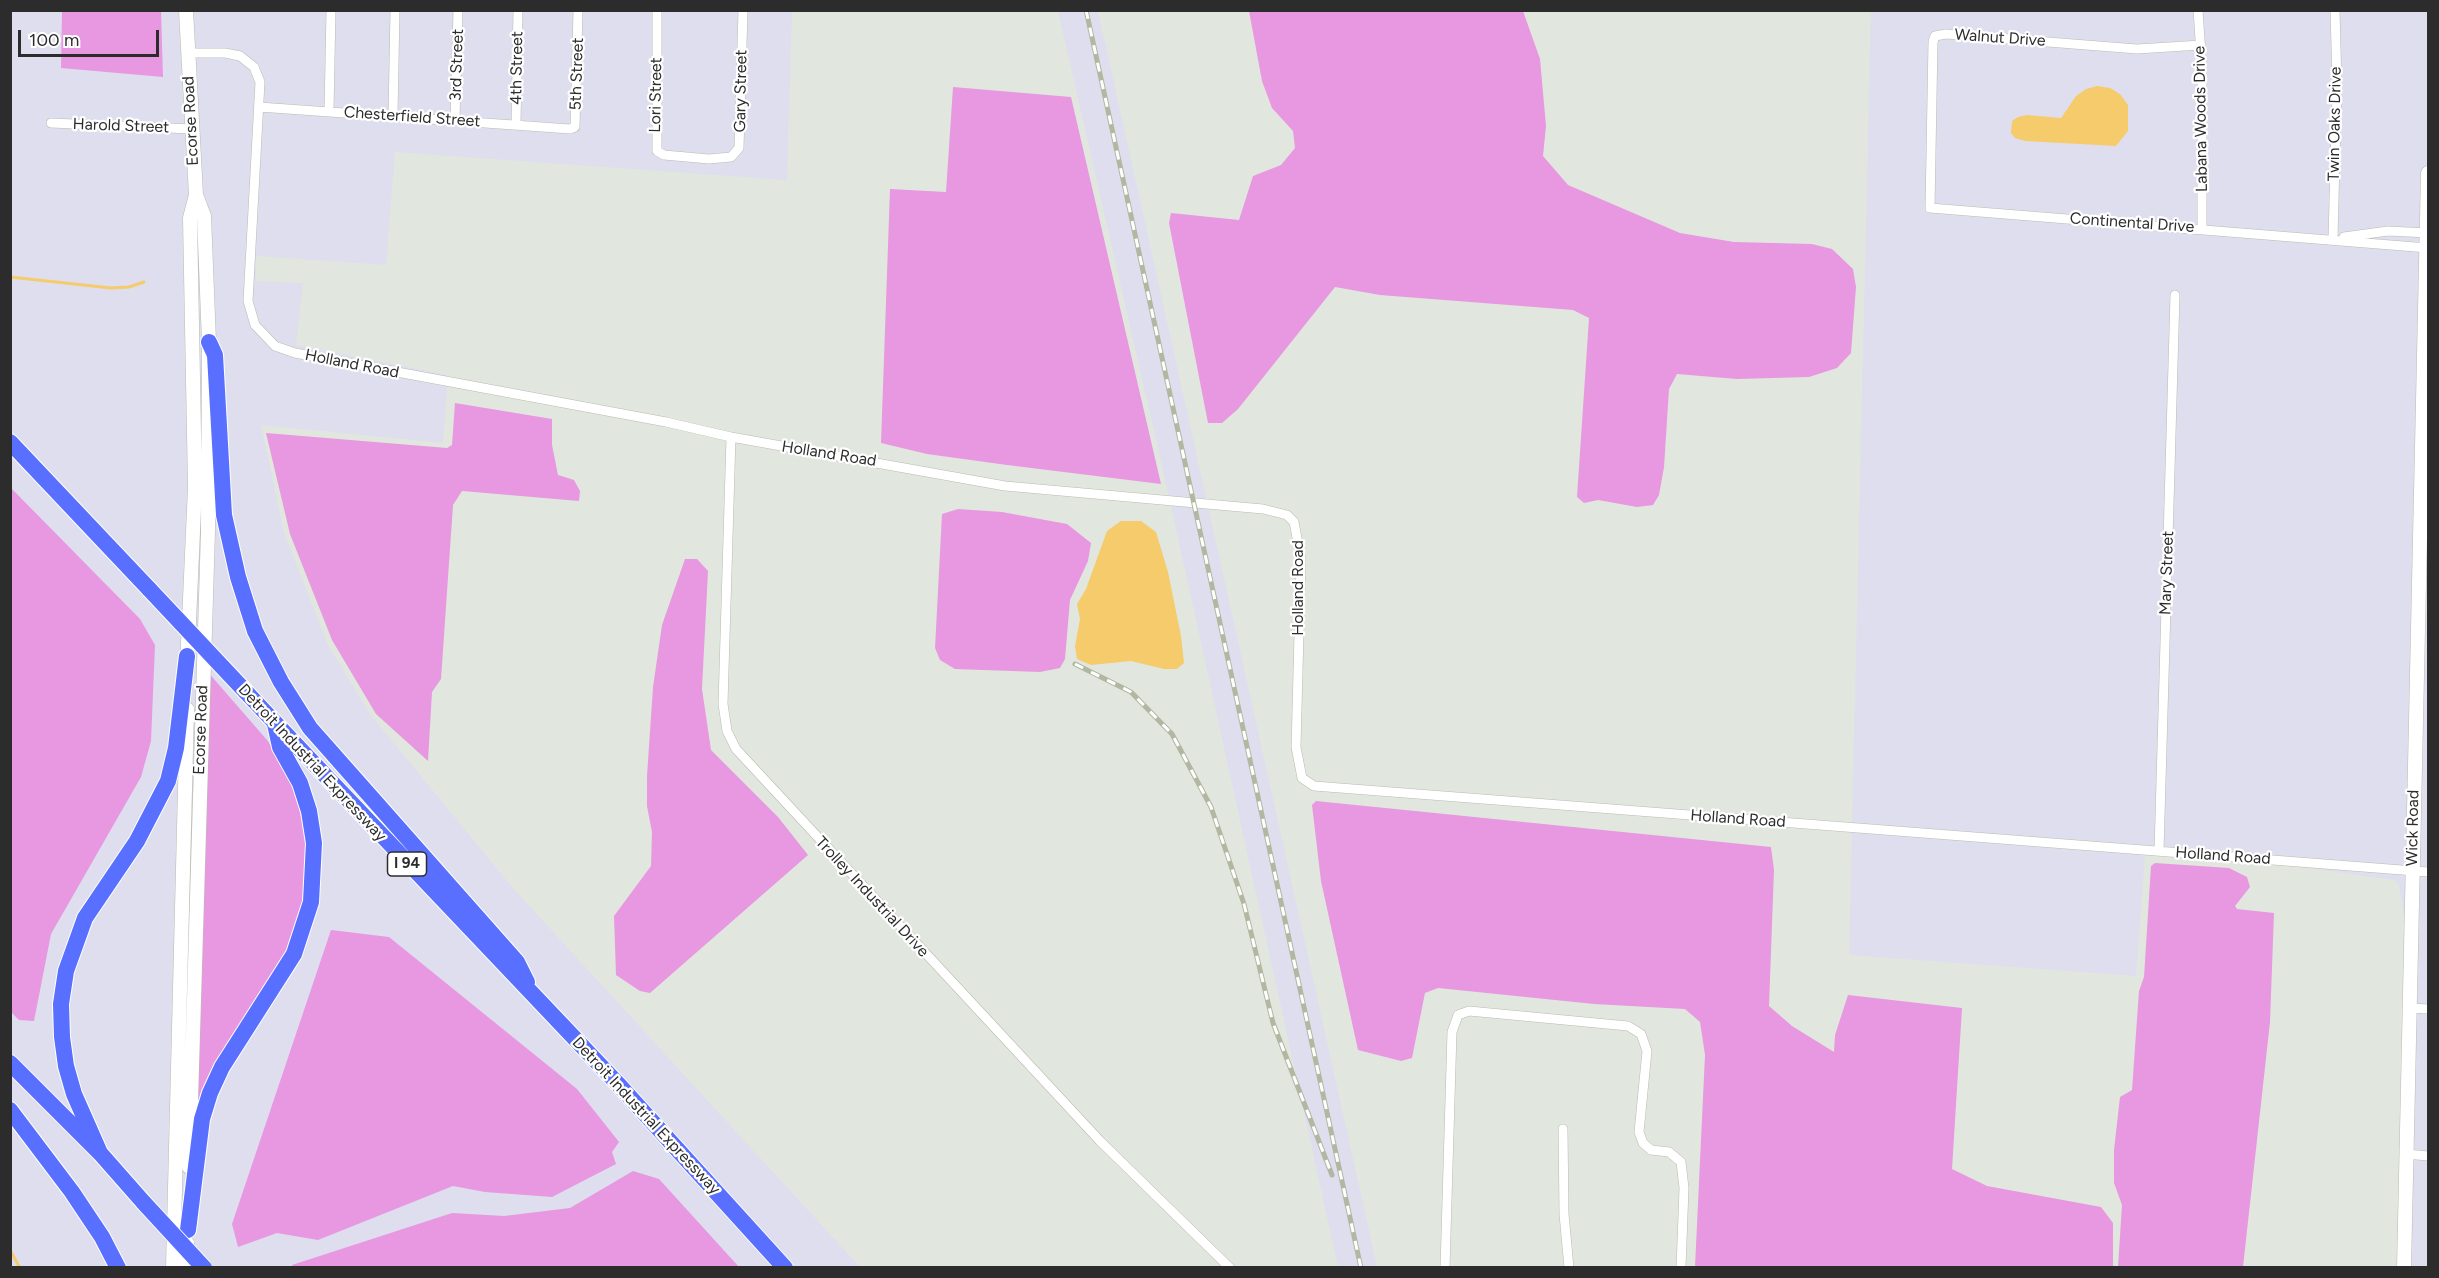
<!DOCTYPE html>
<html>
<head>
<meta charset="utf-8">
<style>
  body { margin:0 }
  #map { position:relative; width:2439px; height:1278px; overflow:hidden; background:#dedeee; font-family:Figtree,sans-serif }
  canvas { display:block }
  .frame { position:absolute; inset:0; border:12px solid #2c2c2c; pointer-events:none }
  .scale { position:absolute; left:18px; top:30px; width:141px; height:27px; box-sizing:border-box; border:3px solid #2c2c2c; border-top:0; padding-left:8px; font-size:18px; line-height:21px; white-space:nowrap; color:#2c2c2c; -webkit-text-stroke:4px #fff; paint-order:stroke }
</style>
</head>
<body>
<div id="map">
<canvas width="2439" height="1278"></canvas>
<div class="frame"></div>
<div class="scale">100 m</div>
</div>
<script>
const ctx = document.querySelector('canvas').getContext('2d');
ctx.lineJoin = 'round';
function fillPath(path, color) { ctx.fillStyle = color; ctx.fill(path, 'evenodd'); }
const poly = rows => new Path2D(rows.map(r => 'M' + r).join(''));
function strokePath(path, color, width, dash) { ctx.strokeStyle = color; ctx.lineWidth = width; ctx.lineCap = dash ? 'butt' : 'round'; ctx.setLineDash(dash || []); ctx.stroke(path); }
function label(font, color, halo, rows, align = 'center') {
  ctx.font = font + ' Figtree,sans-serif'; ctx.lineWidth = 4.5; ctx.setLineDash([]); ctx.textBaseline = 'middle'; ctx.strokeStyle = halo; ctx.fillStyle = color; for (const [text, x, y, turn = 0] of rows) {
    ctx.save(); ctx.translate(x, y); ctx.rotate((+turn || 0) * Math.PI / 180); ctx.textAlign = isNaN(turn) ? turn : align; if (halo) ctx.strokeText(text, 0, 0); ctx.fillText(text, 0, 0); ctx.restore();
  }
}
fillPath(poly([
  [792,11,1058,11,1167,488,1338,1267,860,1267,512,887,370,714,328,645,284,533,261,425,443,443,448,375,296,345,303,283,256,281,256,256,386,265,395,152,787,180],
  [1098,11,1871,11,1849,955,2136,976,2145,854,2292,866,2394,880,2399,885,2404,918,2397,1267,1377,1267]
]), '#e1e7de');
fillPath(poly([
  [62,11,161,11,163,77,61,68],
  [1249,11,1523,11,1540,59,1546,126,1543,156,1568,185,1680,233,1734,242,1812,244,1832,249,1853,269,1856,287,1851,353,1837,368,1809,377,1737,379,1677,374,1669,389,1664,467,1659,495,1653,505,1637,507,1598,500,1584,503,1577,497,1589,318,1573,310,1380,295,1335,287,1238,409,1222,423,1208,423,1169,223,1171,213,1239,220,1253,176,1281,165,1295,148,1293,131,1272,108,1262,81],
  [953,87,1071,97,1161,484,1007,465,927,454,881,443,890,189,946,192],
  [455,403,552,419,552,445,558,475,574,480,580,491,579,501,462,491,453,505,441,679,432,692,428,761,376,714,332,640,290,534,266,433,447,448,452,445],
  [11,488,140,619,155,645,151,741,141,777,51,934,34,1021,19,1020,10,1011],
  [958,509,1002,512,1067,524,1091,543,1088,561,1070,600,1065,659,1060,668,1040,672,955,669,940,660,935,648,942,514],
  [685,559,697,559,708,571,702,689,711,750,778,817,808,855,650,993,640,991,616,975,614,916,651,866,652,832,647,806,647,776,653,687,662,625],
  [207,671,267,740,280,759,297,798,308,850,304,904,291,945,201,1100,197,1100],
  [1316,801,1771,847,1774,870,1769,1006,1792,1026,1834,1052,1835,1035,1848,995,1962,1008,1952,1169,1987,1186,2101,1207,2113,1223,2113,1267,1695,1267,1705,1055,1700,1022,1685,1009,1594,1004,1438,988,1425,993,1412,1058,1401,1061,1358,1050,1321,881,1312,805],
  [2155,863,2229,868,2247,877,2250,887,2235,906,2237,909,2274,913,2270,1022,2243,1267,2118,1267,2122,1205,2114,1183,2114,1150,2120,1097,2132,1090,2139,991,2144,977,2151,866],
  [331,930,389,937,577,1089,619,1142,612,1152,616,1164,552,1197,485,1192,453,1186,318,1240,277,1233,238,1247,232,1224],
  [633,1171,659,1179,739,1267,293,1267,292,1265,452,1213,504,1216,570,1208]
]), '#e798e0');
fillPath(poly([
  [2097,86,2110,88,2120,94,2128,105,2128,131,2116,146,2025,141,2015,138,2011,133,2012,121,2018,117,2027,115,2061,118,2076,96,2086,89],
  [1121,521,1141,521,1156,532,1168,572,1181,636,1184,663,1177,669,1164,669,1131,661,1091,665,1077,659,1075,646,1080,619,1077,604,1086,589,1107,531]
]), '#f5cb6c');
strokePath(poly([
  [10,277,111,288,129,287,144,282],
  [10,1250,20,1268]
]), '#f5cb6c', 3);
const street = poly([
  [657,10,657,151,664,155,709,159,731,157,739,148,743,10],
  [2198,10,2202,69,2202,228],
  [2201,45,2137,49,1946,34,1935,36,1933,42,1930,208,2428,248],
  [187,53,225,53,240,56,254,67,260,82,248,301,255,325,275,346,295,353,666,422,731,437,1005,486,1263,509,1287,515,1294,522,1301,559,1296,747,1302,778,1314,786,2428,872],
  [259,107,570,129,575,127,578,10],
  [329,111,331,10],
  [393,116,395,10],
  [455,120,458,10],
  [51,123,191,129],
  [516,125,518,10],
  [2344,237,2388,231,2428,233],
  [2333,238,2337,85,2335,10],
  [731,437,723,704,727,731,736,749,1100,1141,1230,1268],
  [2159,851,2175,295],
  [2410,1008,2428,1009],
  [1563,1129,1564,1214,1569,1268],
  [2406,1154,2428,1156],
  [1445,1268,1452,1032,1458,1015,1469,1011,1628,1026,1641,1034,1647,1051,1639,1132,1643,1143,1651,1150,1669,1152,1681,1162,1684,1188,1681,1268]
]);
const secondary = poly([
  [186,10,196,195,204,216,209,342,208,530,189,1167],
  [187,666,195,487,190,218,196,195],
  [173,1268,187,709],
  [186,1268,187,1243],
  [2404,1268,2428,173]
]);
const highway = poly([
  [209,342,215,355,224,515,238,577,255,631,281,682,310,728,517,962,527,982],
  [10,442,150,590],
  [245,691,618,1084,785,1268],
  [10,1063,100,1153,144,1203],
  [10,1110,72,1192,102,1237,118,1268],
  [100,1153,74,1094,66,1066,62,1037,61,1004,66,971,85,918,137,841,168,781,176,748,187,656],
  [188,1230,202,1119,210,1093,222,1067,294,954,311,902,314,843,309,811,300,783,280,747,275,724]
]);
strokePath(street, '#b9bcae', 10);
strokePath(secondary, '#b9bcae', 15);
strokePath(highway, '#fff', 18);
strokePath(street, '#fff', 9);
strokePath(secondary, '#fff', 14);
strokePath(highway, '#586fff', 16);
const rail = poly([
  [1086,10,1361,1268],
  [1075,664,1131,692,1172,734,1211,807,1244,904,1273,1023,1332,1175]
]);
strokePath(rail, '#b1b7a0', 5);
strokePath(rail, '#fff', 3, [9]);
const highwayBridge = poly([
  [150,590,245,691],
  [144,1203,204,1268]
]);
strokePath(highwayBridge, '#fff', 18, []);
strokePath(highwayBridge, '#586fff', 16);
for (const [x, y, w] of [
  [407,864,39]
]) { const box = new Path2D(); box.roundRect(x - w / 2, y - 12, w, 24, 4.5); ctx.fillStyle = '#fff'; ctx.fill(box); strokePath(box, '#2c2c2c', 1.5); }
label('bold 15px', '#2c2c2c', null, [
  ["I 94",407,864]
]);
label('16px', '#2c2c2c', '#fff', [
  ["Walnut Drive",2000,38,4],
  ["3rd Street",457,65,-88],
  ["4th Street",517,68,-89],
  ["5th Street",577,74,-88],
  ["Gary Street",741,91,-89],
  ["Lori Street",656,95,-89],
  ["Chesterfield Street",412,117,4],
  ["Labana Woods Drive",2201,119,-91],
  ["Ecorse Road",191,121,-93],
  ["Twin Oaks Drive",2335,124,-89],
  ["Harold Street",121,126,2],
  ["Continental Drive",2132,223,4],
  ["Holland Road",352,364,11],
  ["Holland Road",829,454,9],
  ["Mary Street",2167,573,-88],
  ["Holland Road",1298,588,-90],
  ["Ecorse Road",201,730,-88],
  ["Detroit Industrial Expressway",312,763,47],
  ["Holland Road",1738,819,4],
  ["Wick Road",2413,828,-89],
  ["Holland Road",2223,856,4],
  ["Trolley Industrial Drive",872,897,47],
  ["Detroit Industrial Expressway",646,1116,47]
]);
</script>
</body>
</html>
